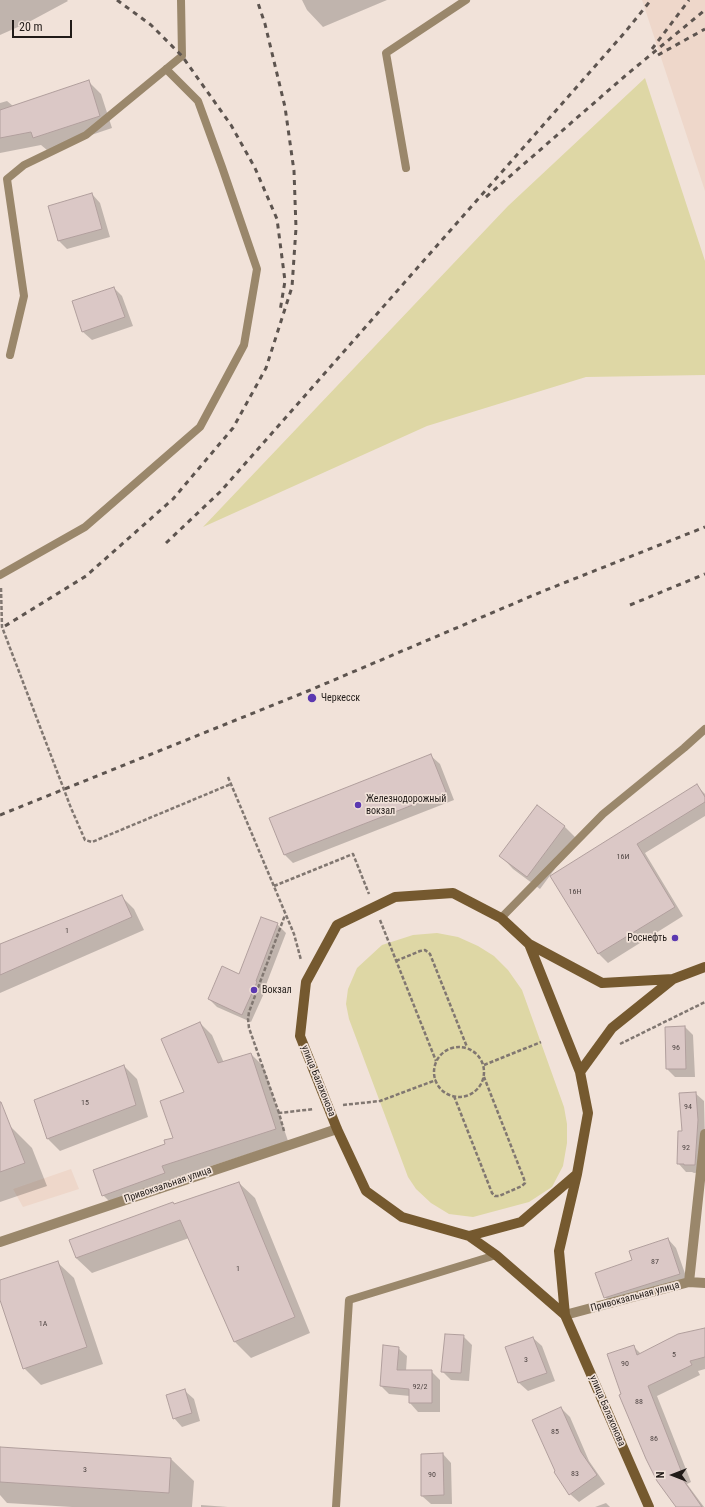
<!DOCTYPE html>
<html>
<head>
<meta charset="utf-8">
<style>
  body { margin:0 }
  #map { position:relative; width:705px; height:1507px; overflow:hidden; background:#f1e2d9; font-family:"Roboto Condensed",sans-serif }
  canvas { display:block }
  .north { position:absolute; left:653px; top:1455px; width:40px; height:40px; -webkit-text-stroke:3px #f1e2d9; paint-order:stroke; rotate:270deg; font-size:11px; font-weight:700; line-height:16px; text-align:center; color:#211b18 }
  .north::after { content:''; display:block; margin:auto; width:14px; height:18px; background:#211b18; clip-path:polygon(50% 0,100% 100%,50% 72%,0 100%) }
  .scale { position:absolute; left:12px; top:20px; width:60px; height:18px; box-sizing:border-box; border:2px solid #211b18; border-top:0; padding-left:5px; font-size:12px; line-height:14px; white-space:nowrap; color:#211b18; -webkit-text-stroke:3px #f1e2d9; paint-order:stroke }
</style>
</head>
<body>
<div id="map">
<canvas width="705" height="1507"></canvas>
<div class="north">N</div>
<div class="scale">20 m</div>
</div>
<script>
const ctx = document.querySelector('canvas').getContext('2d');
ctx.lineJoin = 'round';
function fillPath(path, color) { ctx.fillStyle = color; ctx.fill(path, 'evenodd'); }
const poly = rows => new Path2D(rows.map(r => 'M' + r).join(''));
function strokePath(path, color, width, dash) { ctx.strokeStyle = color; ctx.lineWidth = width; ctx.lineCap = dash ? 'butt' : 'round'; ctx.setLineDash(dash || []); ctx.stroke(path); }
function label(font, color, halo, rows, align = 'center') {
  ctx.font = font + ' "Roboto Condensed",sans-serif'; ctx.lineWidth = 3.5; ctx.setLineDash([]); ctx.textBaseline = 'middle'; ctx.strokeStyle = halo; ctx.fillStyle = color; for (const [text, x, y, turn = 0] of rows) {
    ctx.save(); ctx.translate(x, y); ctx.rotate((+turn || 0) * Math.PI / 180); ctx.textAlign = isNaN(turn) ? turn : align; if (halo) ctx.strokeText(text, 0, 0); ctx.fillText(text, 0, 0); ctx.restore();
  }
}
fillPath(poly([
  [642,0,705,0,705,191],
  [71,1169,79,1189,23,1207,13,1189]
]), '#eed7ca');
fillPath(poly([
  [645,78,705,261,705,375,586,377,427,426,203,527,508,206],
  [437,933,458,937,478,946,494,956,508,970,522,990,564,1107,567,1124,567,1143,563,1166,552,1187,529,1202,473,1217,449,1214,431,1203,416,1189,408,1177,349,1019,346,1004,348,989,357,968,382,945,413,935]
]), '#ded7a5');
fillPath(poly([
  [0,0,67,0,68,1,27,23,0,35],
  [302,0,387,0,323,27,307,10],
  [88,81,101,94,112,128,47,150,41,145,0,153,0,103,7,101,13,106],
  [92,194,100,203,110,237,67,249,59,241],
  [114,288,122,296,133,326,92,340,83,332,73,302],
  [431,756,440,764,454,800,293,863,284,854],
  [697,786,705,794,705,816,645,853,683,916,608,963,599,954,551,876],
  [564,826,577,839,540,889,513,869,501,856],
  [121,896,134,909,144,930,0,993,0,946],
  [277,924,286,933,264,990,265,991,251,1022,217,1007,209,999,240,975],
  [200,1023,212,1035,224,1063,251,1054,263,1066,288,1141,174,1178,176,1185,115,1207,103,1195,175,1138,186,1093],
  [685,1027,693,1035,695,1077,675,1077,667,1069],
  [124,1066,137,1079,148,1117,60,1151,48,1139],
  [695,1093,704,1101,705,1143,703,1172,694,1173,692,1172,686,1172,678,1163,683,1132],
  [10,1126,32,1148,47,1186,0,1202,0,1129],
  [239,1183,255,1198,310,1333,251,1358,235,1342,189,1238,92,1273,76,1258,175,1205],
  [668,1239,676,1248,688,1282,613,1306,605,1297,634,1261],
  [57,1262,74,1278,103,1364,41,1385,24,1368,0,1297,0,1281],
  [705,1329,705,1369,698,1371,700,1375,657,1396,691,1482,687,1484,704,1507,677,1507,622,1395,633,1346,641,1354],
  [463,1336,472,1345,469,1381,451,1380,442,1371],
  [533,1338,542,1346,555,1381,528,1391,519,1383,506,1348],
  [398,1348,407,1356,406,1371,431,1371,440,1380,440,1412,418,1412,410,1403,410,1396,389,1394,381,1386],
  [185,1391,194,1399,200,1421,182,1427,174,1418],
  [561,1408,570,1417,589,1461,605,1484,579,1502,570,1494],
  [0,1448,171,1459,194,1481,192,1507,72,1507,7,1503,0,1495],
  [443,1454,451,1463,452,1504,431,1504,422,1496],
  [606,1503,610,1507,595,1507],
  [201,1505,228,1507,201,1507]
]), '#0003');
const building = poly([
  [89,80,100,116,33,138,31,132,0,138,0,110,89,80],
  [92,193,102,229,58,241,48,206,92,193],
  [114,287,125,317,82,332,72,301,114,287],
  [431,754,446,792,284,855,269,818,431,754],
  [697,784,705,797,705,802,637,844,675,907,598,954,550,876,697,784],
  [537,805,565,826,527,877,499,856,537,805],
  [122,895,132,917,0,975,0,944,122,895],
  [261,917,278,923,256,981,257,982,242,1015,208,999,222,966,239,974,261,917],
  [200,1022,218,1063,251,1053,276,1129,162,1166,165,1173,102,1196,93,1170,165,1144,164,1140,173,1138,160,1101,184,1092,161,1039,200,1022],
  [685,1026,686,1069,666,1069,665,1027,685,1026],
  [124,1065,136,1105,47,1139,34,1100,124,1065],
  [696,1092,698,1120,695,1165,684,1165,684,1164,677,1164,678,1131,682,1131,679,1093,696,1092],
  [0,1102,1,1102,25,1163,0,1172,0,1102],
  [239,1182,295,1317,234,1342,180,1220,76,1258,69,1240,173,1202,174,1204,239,1182],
  [668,1238,680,1274,604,1298,595,1273,632,1260,629,1251,668,1238],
  [58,1261,87,1347,23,1369,0,1300,0,1280,58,1261],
  [705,1328,705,1357,690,1361,692,1365,648,1386,682,1473,679,1474,702,1507,676,1507,657,1481,646,1459,619,1395,621,1394,607,1354,634,1345,637,1355,678,1334,705,1328],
  [445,1334,464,1335,461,1373,441,1372,445,1334],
  [533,1337,547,1373,518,1383,505,1347,533,1337],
  [383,1345,399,1347,397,1370,432,1370,432,1403,409,1403,409,1389,380,1386,383,1345],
  [185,1389,192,1413,173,1419,166,1395,185,1389],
  [561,1407,581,1452,597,1475,569,1495,554,1472,555,1471,532,1420,561,1407],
  [0,1447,171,1458,169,1493,0,1482,0,1447],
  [443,1453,444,1495,421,1496,421,1454,443,1453]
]);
fillPath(building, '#dbc8c6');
strokePath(building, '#b19f9d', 1);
strokePath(poly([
  [1,588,2,627,71,808,85,840,92,842,231,784],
  [228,777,294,934,301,960],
  [274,886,353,854,369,894],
  [380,920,436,1061],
  [396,961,420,951,425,950,430,954,467,1047],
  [620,1044,705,1002],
  '434 1072a25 25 0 1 1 50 0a25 25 0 1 1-50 0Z',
  [484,1065,541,1042],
  [454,1096,492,1193,495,1196,499,1196,522,1186,525,1183,524,1179,484,1077],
  [343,1105,380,1101,436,1080],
  [279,1113,249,1028,248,1019,249,1012,285,915],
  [284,1131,279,1113,314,1109]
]), '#817771', 2.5, [4, 2]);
strokePath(poly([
  [406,168,386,53,466,0],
  [10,355,24,296,7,179,24,165,86,135,182,56,181,0],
  [0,575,85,527,200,427,244,345,257,269,222,167,198,101,166,69],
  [501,918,603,814,684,748,705,729],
  [336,1507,349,1300,496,1255]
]), '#9a876b', 8);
strokePath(poly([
  [0,1242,337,1129],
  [689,1282,705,1134],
  [565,1315,689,1282,705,1283]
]), '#9a876b', 10);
strokePath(poly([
  [529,944,602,983,673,979,705,967],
  [580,1072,612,1028,673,979],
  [469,1236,521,1222,577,1174],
  [565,1315,496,1255,469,1236,402,1217,366,1191,337,1129,300,1036,306,982,337,925,395,897,453,893,501,918,529,944,580,1072,588,1113,577,1174,559,1251,565,1315,649,1507]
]), '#75592f', 10);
strokePath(poly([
  [117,0,151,25,182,56,231,125,255,168,277,219,285,281,280,311],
  [652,49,689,0],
  [658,55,705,29],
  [486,197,625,76,705,10],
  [166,543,221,491,626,31,651,0],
  [630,605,705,574],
  [5,626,86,576,173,499,233,428,266,368,292,287,296,228,294,171,285,107,265,24,257,0],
  [0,815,308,691,541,592,705,527]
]), '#5d544f', 3, [5, 5]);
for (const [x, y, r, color] of [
  [312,698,5,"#5b38b0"],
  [358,805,4,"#5b38b0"],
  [675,938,4,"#5b38b0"],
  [254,990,4,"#5b38b0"]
]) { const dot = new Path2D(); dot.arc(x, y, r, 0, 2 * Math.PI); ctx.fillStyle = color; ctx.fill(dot); strokePath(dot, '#f1e2d9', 1.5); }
label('8px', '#504644', null, [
  ["16И",623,857],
  ["16Н",575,892],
  ["1",67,931],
  ["96",676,1048],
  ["15",85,1103],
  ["94",688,1107],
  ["92",686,1148],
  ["87",655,1262],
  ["1",238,1269],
  ["1А",43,1324],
  ["5",674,1355],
  ["3",526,1360],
  ["90",625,1364],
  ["92/2",420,1387],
  ["88",639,1402],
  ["85",555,1432],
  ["86",654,1439],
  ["3",85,1470],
  ["83",575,1474],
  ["90",432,1475]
]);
label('10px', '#211b18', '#f1e2d9', [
  ["Черкесск",321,698],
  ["Железнодорожный",366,799],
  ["вокзал",366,811],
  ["Роснефть",667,938,"right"],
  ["Вокзал",262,990]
], 'left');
label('10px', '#211b18', '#f1e2d9', [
  ["улица Балахонова",318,1081,68],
  ["Привокзальная улица",168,1185,-19],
  ["Привокзальная улица",635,1297,-15],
  ["улица Балахонова",607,1411,67]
]);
</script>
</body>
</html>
